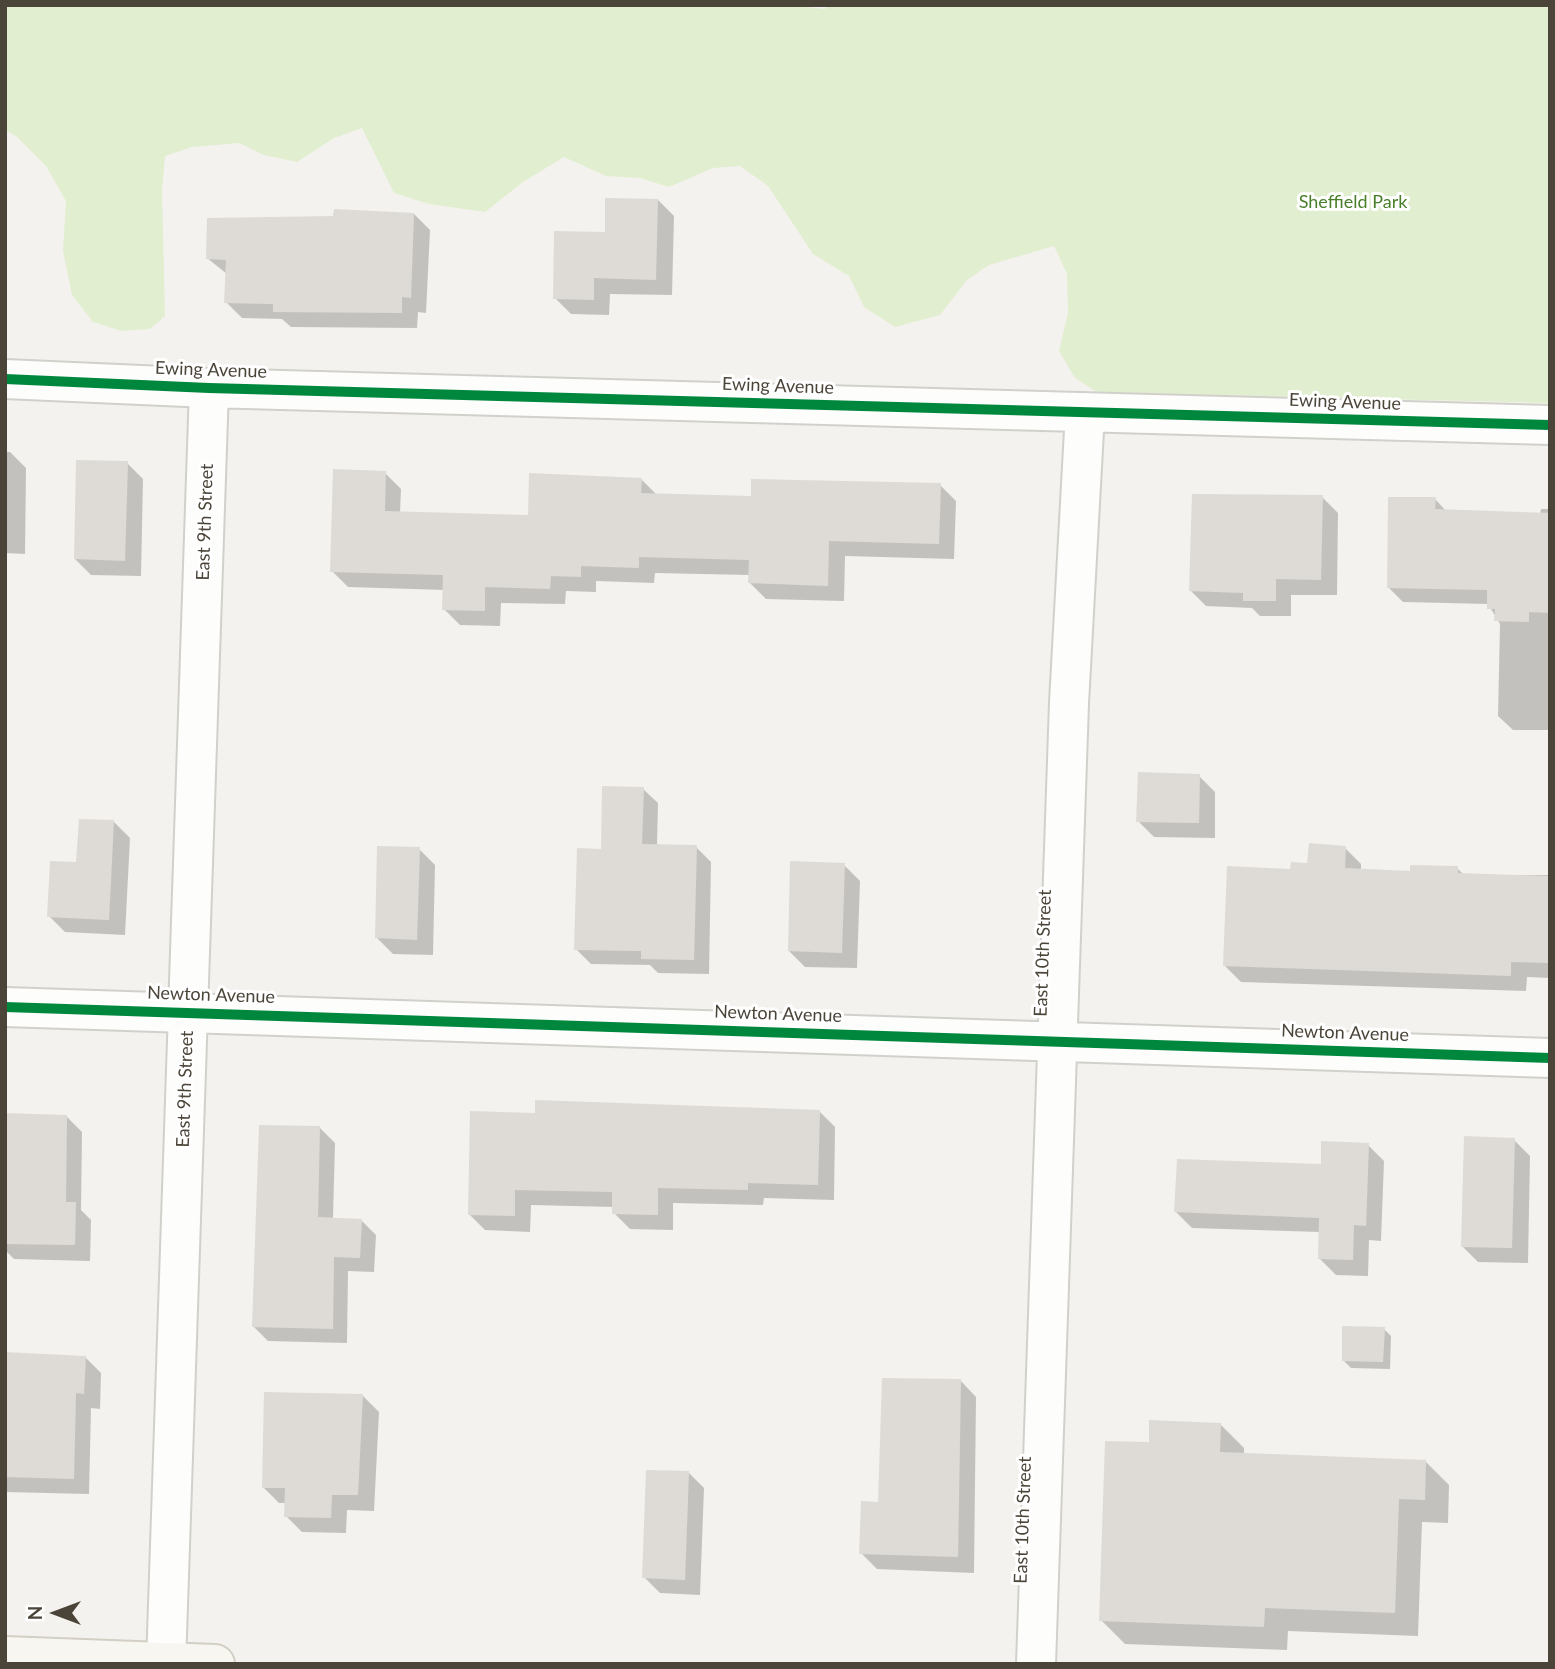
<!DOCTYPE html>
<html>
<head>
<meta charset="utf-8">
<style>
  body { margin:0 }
  #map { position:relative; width:1555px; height:1669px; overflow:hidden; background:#f4f2ee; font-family:Lato,sans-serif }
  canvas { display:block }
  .frame { position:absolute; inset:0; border:7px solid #4b4439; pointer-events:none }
  .north { position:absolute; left:21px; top:1578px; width:70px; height:70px; -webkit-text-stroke:5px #fff; paint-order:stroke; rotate:270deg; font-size:19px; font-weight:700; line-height:28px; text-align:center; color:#4b4439 }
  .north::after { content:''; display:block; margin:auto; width:24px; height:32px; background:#4b4439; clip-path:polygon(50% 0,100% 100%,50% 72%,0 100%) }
</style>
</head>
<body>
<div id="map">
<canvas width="1555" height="1669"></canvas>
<div class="frame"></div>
<div class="north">N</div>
</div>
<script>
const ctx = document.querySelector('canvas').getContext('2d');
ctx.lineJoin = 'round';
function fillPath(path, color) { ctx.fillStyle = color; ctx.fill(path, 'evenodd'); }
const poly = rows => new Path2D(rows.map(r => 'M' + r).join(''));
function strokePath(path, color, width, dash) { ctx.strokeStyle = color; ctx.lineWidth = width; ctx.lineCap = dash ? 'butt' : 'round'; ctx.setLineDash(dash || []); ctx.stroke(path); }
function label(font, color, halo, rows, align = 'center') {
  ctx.font = font + ' Lato,sans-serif'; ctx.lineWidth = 6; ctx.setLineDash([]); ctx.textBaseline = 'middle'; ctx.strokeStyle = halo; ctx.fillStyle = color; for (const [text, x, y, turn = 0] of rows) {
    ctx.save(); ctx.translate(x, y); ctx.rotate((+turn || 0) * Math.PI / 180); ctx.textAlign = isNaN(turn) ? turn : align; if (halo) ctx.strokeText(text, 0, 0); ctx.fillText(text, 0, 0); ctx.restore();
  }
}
fillPath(poly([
  [5,5,783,5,825,9,828,5,1550,5,1550,403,1218,395,1205,411,1111,401,1075,378,1059,351,1068,313,1067,274,1054,246,989,265,967,280,940,315,895,327,864,307,849,276,813,254,768,186,740,166,713,168,669,187,640,178,606,176,564,157,523,182,485,212,429,204,394,193,362,128,334,138,297,162,264,155,239,143,192,147,165,156,162,191,165,316,150,329,122,331,93,322,72,295,63,251,66,201,46,166,16,136,5,130]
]), '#e1eecf');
fillPath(poly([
  [658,200,674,216,672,295,610,294,609,315,571,314,555,298,606,234],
  [414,214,430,230,426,313,418,312,417,328,291,327,282,319,242,318,226,302,227,274,207,258],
  [5,452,10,452,26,468,25,554,5,553],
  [127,463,143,479,141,576,91,575,75,559],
  [385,473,401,489,400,513,530,516,641,479,657,495,752,497,940,485,956,501,954,559,845,556,844,601,766,599,750,583,750,575,655,573,654,583,596,581,596,592,566,591,565,604,501,603,500,626,460,625,444,609,445,590,348,587,332,571],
  [1322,497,1338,513,1337,595,1291,595,1291,616,1260,616,1252,608,1206,606,1190,590],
  [1435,499,1447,512,1540,515,1541,509,1550,509,1550,730,1513,730,1498,716,1500,624,1488,604,1403,602,1389,588],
  [1199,776,1215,792,1215,838,1154,837,1138,821],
  [643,789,658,803,657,846,696,847,711,862,709,974,658,973,650,965,591,964,576,949,602,851],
  [114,822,130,838,125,935,65,932,49,916],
  [1345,848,1361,864,1361,871,1412,873,1457,868,1464,875,1550,875,1550,978,1527,977,1526,991,1241,982,1225,966,1292,871],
  [419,849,435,865,433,955,393,954,377,938],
  [844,865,860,881,857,968,805,967,789,951],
  [819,1111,835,1127,834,1200,764,1198,763,1205,673,1203,673,1230,630,1229,614,1213,614,1207,531,1205,530,1232,485,1230,469,1214,537,1115],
  [5,1115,66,1116,82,1132,81,1210,91,1220,90,1261,14,1259,5,1250],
  [320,1128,335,1143,333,1219,361,1220,376,1235,374,1272,348,1271,347,1343,268,1341,253,1326],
  [1514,1140,1530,1156,1528,1263,1478,1262,1462,1246],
  [1368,1145,1384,1161,1381,1241,1369,1240,1368,1276,1336,1275,1320,1259,1320,1232,1192,1228,1176,1212,1322,1166],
  [1384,1329,1391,1336,1390,1369,1351,1368,1343,1360],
  [5,1354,85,1357,101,1373,100,1409,91,1408,89,1494,5,1492],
  [961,1381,976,1397,974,1573,877,1569,861,1553,879,1504],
  [363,1396,379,1412,374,1511,347,1510,346,1533,302,1532,286,1516,286,1503,279,1503,263,1487],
  [1220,1424,1244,1448,1244,1455,1425,1461,1449,1485,1448,1523,1422,1522,1418,1636,1288,1631,1287,1650,1125,1644,1101,1620,1150,1444],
  [688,1472,704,1488,700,1595,660,1593,644,1577]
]), '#0003');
fillPath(poly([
  [605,198,658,199,656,280,594,278,594,300,553,299,554,231,605,232],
  [334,209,414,213,411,298,402,297,402,313,273,312,273,304,224,303,226,260,206,259,207,218,333,216],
  [76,460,128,461,125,561,74,559],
  [333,469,386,471,385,511,528,515,529,473,642,478,641,493,751,496,751,479,941,483,939,544,829,541,828,586,748,583,749,560,639,557,639,568,581,566,581,577,551,576,550,589,485,587,485,611,442,610,443,575,330,572],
  [1192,494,1323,495,1321,580,1276,579,1276,601,1243,601,1243,593,1189,591],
  [1388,497,1436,497,1435,509,1550,513,1550,613,1529,612,1529,622,1494,621,1495,609,1487,609,1487,590,1387,588],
  [1138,772,1200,774,1199,823,1136,822],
  [602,786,644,787,642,844,697,845,694,960,641,959,641,951,574,950,577,848,601,849],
  [79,819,114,820,109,920,47,917,50,861,76,862],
  [1309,843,1346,846,1345,868,1410,871,1410,865,1458,866,1458,873,1550,876,1550,963,1511,962,1511,976,1223,966,1227,866,1290,869,1291,862,1307,863],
  [377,846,420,847,417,940,375,938],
  [790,861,845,863,842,953,788,951],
  [535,1100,820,1110,818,1185,748,1183,748,1190,658,1188,658,1215,612,1214,612,1192,515,1190,515,1216,468,1215,470,1111,535,1113],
  [5,1113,67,1115,66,1202,76,1202,75,1245,5,1244],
  [259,1125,320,1126,318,1217,362,1219,360,1258,334,1257,333,1329,252,1327],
  [1464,1136,1515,1138,1512,1248,1461,1247],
  [1321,1141,1369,1143,1366,1226,1354,1225,1353,1260,1318,1259,1319,1218,1174,1212,1177,1159,1321,1164],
  [1342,1326,1385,1327,1383,1362,1342,1361],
  [5,1352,86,1356,84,1394,76,1393,74,1479,5,1477],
  [882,1378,961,1379,958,1557,859,1554,861,1501,878,1502],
  [264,1392,363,1394,358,1495,332,1495,331,1518,284,1517,285,1488,262,1488],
  [1149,1420,1221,1423,1220,1452,1426,1460,1425,1500,1399,1499,1395,1613,1265,1608,1264,1627,1099,1621,1105,1441,1149,1442],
  [646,1470,689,1471,685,1580,642,1578]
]), '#dedbd6');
const street = poly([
  [5,379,209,388,1550,425],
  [5,1007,1550,1058],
  [166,1664,209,388],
  [1036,1664,1069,703,1085,412]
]);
const secondary = poly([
  [5,1656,215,1664]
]);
strokePath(street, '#d2d0cb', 42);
strokePath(secondary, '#d3cfc5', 42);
strokePath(street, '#fdfdfc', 38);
strokePath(secondary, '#f7f6f1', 38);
strokePath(poly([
  [5,379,209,388,1550,425],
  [5,1007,1550,1058]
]), '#00873e', 10);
label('18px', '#4a7f2a', '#fff', [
  ["Sheffield Park",1353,202]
]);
label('18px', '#4b4439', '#fff', [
  ["Ewing Avenue",211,370,2],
  ["Ewing Avenue",778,386,2],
  ["Ewing Avenue",1345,402,2],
  ["East 9th Street",205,522,-88],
  ["East 10th Street",1043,953,-88],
  ["Newton Avenue",211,995,2],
  ["Newton Avenue",778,1014,2],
  ["Newton Avenue",1345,1033,2],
  ["East 9th Street",185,1089,-88],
  ["East 10th Street",1023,1520,-88]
]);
</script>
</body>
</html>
